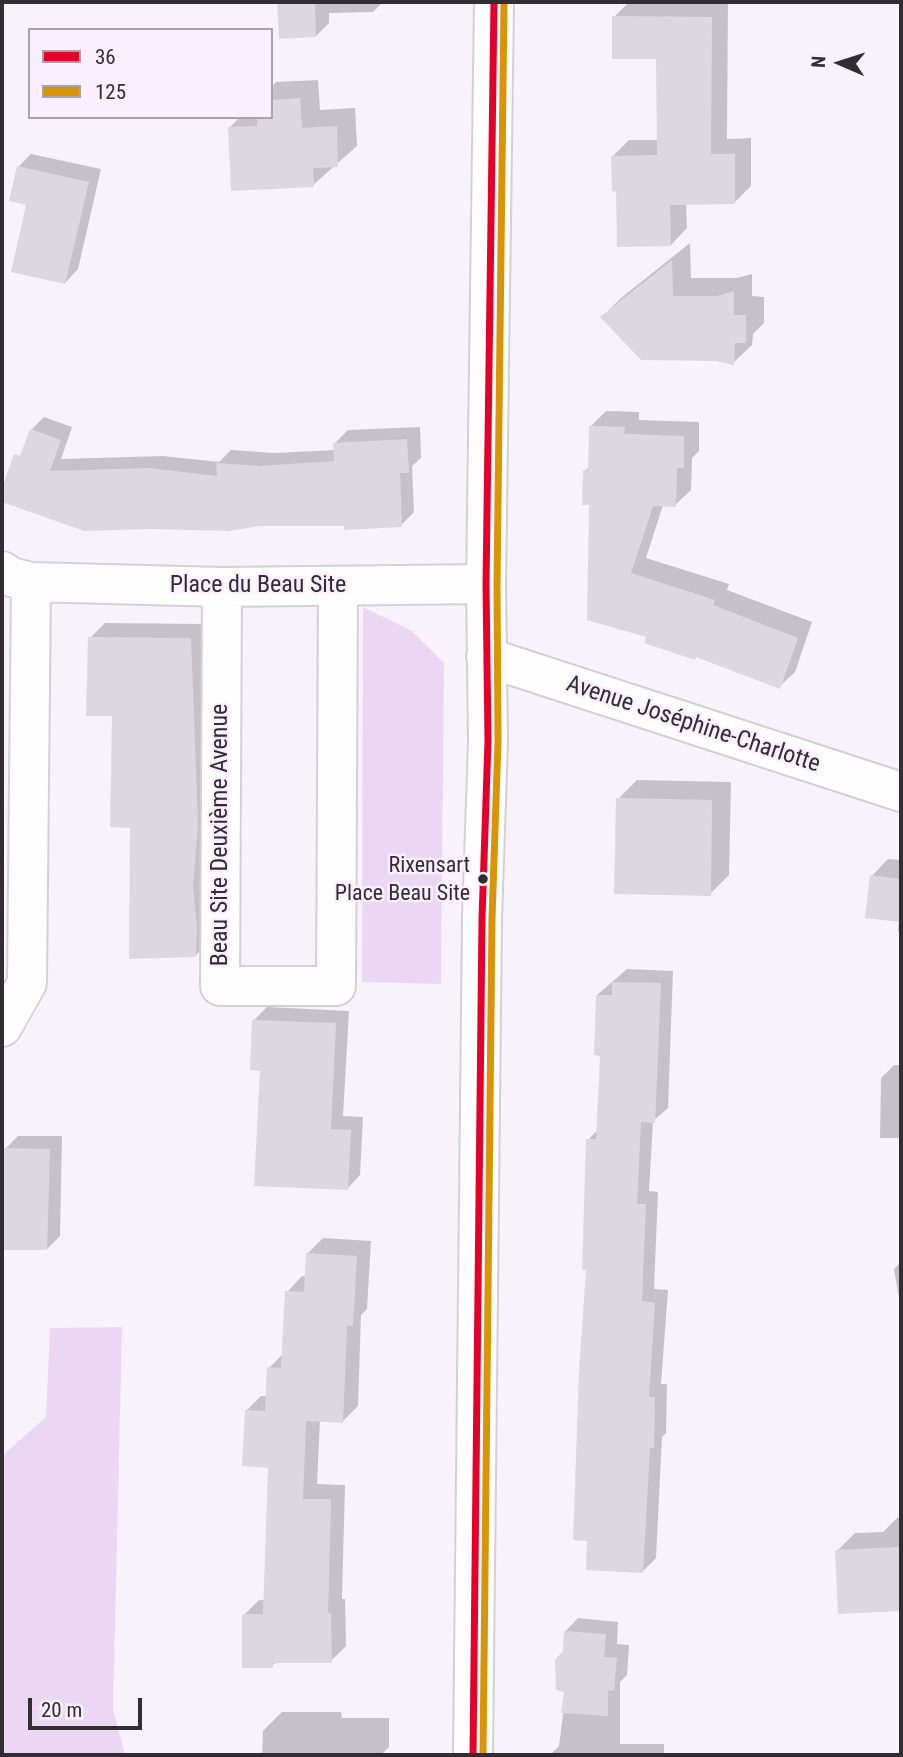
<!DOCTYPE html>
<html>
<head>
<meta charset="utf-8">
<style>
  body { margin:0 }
  #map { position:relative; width:903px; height:1757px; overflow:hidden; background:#f8f2fa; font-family:"Roboto Condensed",sans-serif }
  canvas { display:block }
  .frame { position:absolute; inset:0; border:4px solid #312d33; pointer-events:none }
  .legend { position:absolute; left:28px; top:28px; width:245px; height:91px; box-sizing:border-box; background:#f9effe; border:2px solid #a9a1ad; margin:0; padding:9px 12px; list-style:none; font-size:21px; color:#312d33 }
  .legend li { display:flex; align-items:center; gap:14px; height:35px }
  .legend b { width:35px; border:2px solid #a9a1ad }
  .north { position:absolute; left:805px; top:28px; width:70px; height:70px; -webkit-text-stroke:5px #f9effe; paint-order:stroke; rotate:273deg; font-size:19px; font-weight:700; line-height:28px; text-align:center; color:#312d33 }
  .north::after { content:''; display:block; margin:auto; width:24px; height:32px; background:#312d33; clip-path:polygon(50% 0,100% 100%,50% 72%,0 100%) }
  .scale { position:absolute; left:28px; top:1698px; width:114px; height:32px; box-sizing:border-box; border:4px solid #312d33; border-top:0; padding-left:9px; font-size:21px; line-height:24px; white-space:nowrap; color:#312d33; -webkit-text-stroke:5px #f9effe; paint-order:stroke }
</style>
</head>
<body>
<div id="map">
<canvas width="903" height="1757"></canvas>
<div class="frame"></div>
<ul class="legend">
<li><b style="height:9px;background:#e4002b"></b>36</li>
<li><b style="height:9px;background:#d99408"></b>125</li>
</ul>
<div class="north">N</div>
<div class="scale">20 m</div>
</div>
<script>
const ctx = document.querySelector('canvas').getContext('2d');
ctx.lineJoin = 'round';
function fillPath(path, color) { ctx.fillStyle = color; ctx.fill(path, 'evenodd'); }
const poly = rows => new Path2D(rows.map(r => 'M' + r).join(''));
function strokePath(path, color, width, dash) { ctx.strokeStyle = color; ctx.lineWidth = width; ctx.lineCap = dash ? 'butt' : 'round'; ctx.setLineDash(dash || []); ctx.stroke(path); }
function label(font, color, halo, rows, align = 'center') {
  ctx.font = font + ' "Roboto Condensed",sans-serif'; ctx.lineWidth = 5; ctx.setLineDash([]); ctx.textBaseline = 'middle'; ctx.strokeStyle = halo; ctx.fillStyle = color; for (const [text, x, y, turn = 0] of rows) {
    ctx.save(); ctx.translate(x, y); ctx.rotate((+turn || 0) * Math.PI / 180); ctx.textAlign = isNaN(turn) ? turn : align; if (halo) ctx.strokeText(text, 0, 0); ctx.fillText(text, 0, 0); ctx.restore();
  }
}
fillPath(poly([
  [363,607,412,631,444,663,441,984,362,982],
  [122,1327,113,1709,125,1755,2,1755,2,1456,46,1417,50,1328]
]), '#ebd7f4');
fillPath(poly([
  [279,2,383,2,373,12,329,13,329,23,316,36,280,37],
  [629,2,728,2,727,139,751,138,751,186,735,202,686,203,687,228,671,245,618,190,613,156,629,140,659,140,658,58,614,17],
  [318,80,320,110,355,108,357,146,313,185,229,128,240,117,271,117,271,87,276,82],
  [31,154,101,169,78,269,65,283,28,204,18,167],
  [690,243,691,278,737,278,752,274,752,296,764,297,764,323,753,334,752,345,733,363,602,317,621,298],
  [606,411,639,412,639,420,699,422,699,451,692,458,691,490,675,505,663,505,646,558,729,584,727,590,812,622,795,672,779,687,648,636,591,504,585,471,590,466,591,426],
  [44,417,72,427,61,459,163,456,219,462,231,450,274,453,335,450,335,443,348,430,420,427,421,458,412,466,414,512,401,525,346,524,6,501,31,430],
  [105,623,205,624,210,941,195,956,131,827,113,714,90,638],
  [637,780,731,782,729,875,710,894,618,799],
  [901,855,901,932,898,931,899,920,872,876,888,859,898,860],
  [627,969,673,971,668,1108,653,1121,649,1191,658,1192,654,1289,668,1290,661,1384,667,1384,666,1433,662,1437,656,1558,643,1571,588,1269,588,1140,598,1129,602,1054,597,995],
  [267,1007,349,1011,343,1116,363,1117,360,1175,347,1189,262,1069,254,1020],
  [894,1065,901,1065,901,1138,880,1138,881,1078],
  [18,1136,62,1136,60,1236,47,1249,5,1149],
  [323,1238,371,1241,367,1309,361,1315,358,1406,343,1421,320,1420,317,1484,345,1485,342,1599,345,1599,346,1646,331,1661,277,1662,272,1666,244,1615,259,1600,265,1600,270,1466,246,1411,261,1396,267,1396,269,1368,284,1353,287,1292,302,1276,307,1277,308,1253],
  [901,1262,901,1309,894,1269],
  [897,1518,901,1518,901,1610,839,1612,837,1551,855,1533,883,1532],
  [578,1618,618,1622,617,1644,629,1645,627,1675,620,1682,620,1744,664,1744,664,1755,550,1755,559,1746,566,1690,565,1632],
  [282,1712,341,1712,342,1718,389,1718,389,1747,381,1755,262,1755,263,1731]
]), '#0003');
fillPath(poly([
  [277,2,315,2,316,37,279,39],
  [612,16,712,17,711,154,735,154,735,204,670,205,671,246,617,247,616,192,612,191,611,156,657,155,656,59,612,59],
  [300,98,302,128,337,126,338,167,313,168,314,187,231,191,228,127,257,126,257,117,271,117,271,100],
  [17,166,89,182,65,284,11,272,26,205,9,201],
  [672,260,673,296,717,296,734,291,734,315,746,315,746,343,735,343,734,365,716,361,641,360,600,317],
  [589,426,625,427,624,434,684,436,684,468,677,468,676,507,653,506,631,573,715,600,713,605,798,638,780,689,696,657,695,660,644,643,646,637,587,620,589,505,582,505,583,470,588,471],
  [30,429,61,440,50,471,149,468,217,476,216,463,260,466,334,461,333,443,407,439,409,473,400,473,402,527,344,530,344,526,260,526,229,531,150,529,84,531,2,502,2,488,14,454,20,456],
  [88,637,191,638,198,824,193,887,197,926,196,957,129,959,130,828,110,827,112,716,86,716],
  [616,798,712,800,711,896,614,894],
  [870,875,901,879,901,922,865,918],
  [612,982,661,983,655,1123,641,1122,637,1204,646,1204,642,1301,655,1303,649,1397,655,1397,654,1448,650,1448,643,1573,586,1570,587,1541,573,1540,579,1371,586,1270,582,1270,586,1139,596,1139,600,1056,594,1055,596,995,612,995],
  [252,1020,336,1023,331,1129,351,1130,348,1190,254,1186,260,1071,250,1070],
  [3,1148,50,1149,47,1250,2,1250],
  [306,1253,357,1256,353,1326,347,1326,343,1423,306,1421,303,1499,331,1499,328,1613,331,1613,332,1663,273,1663,273,1668,242,1668,242,1614,263,1614,268,1468,242,1466,245,1410,265,1411,267,1367,281,1368,285,1291,304,1292],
  [901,1547,901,1611,838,1614,835,1550],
  [564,1631,606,1634,604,1657,617,1658,614,1690,608,1691,608,1716,561,1713,564,1692,556,1690,555,1660,563,1651]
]), '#ddd8df');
const minor = poly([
  [2,571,11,577,31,582,222,587,486,584],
  [222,587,220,986,336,986,338,586],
  [486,657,901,792],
  [2,1027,27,983,31,582]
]);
const tertiary = poly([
  [473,1755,482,919,488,741,486,584,494,2]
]);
strokePath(minor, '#d4d0d6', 42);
strokePath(tertiary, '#d4d0d6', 42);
strokePath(minor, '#fefdfe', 38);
strokePath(tertiary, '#fefdfe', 38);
strokePath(poly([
  [473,1755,482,919,488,741,486,584,494,2]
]), '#e4002b', 7);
strokePath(poly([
  [483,1755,492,919,498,741,497,584,504,2]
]), '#d99408', 7);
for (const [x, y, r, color] of [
  [483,879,6,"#312d33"]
]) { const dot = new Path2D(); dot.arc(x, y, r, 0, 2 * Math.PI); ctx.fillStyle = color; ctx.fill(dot); strokePath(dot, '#f9effe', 2.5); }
label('22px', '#312d33', '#f9effe', [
  ["Rixensart",470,866],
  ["Place Beau Site",470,894]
], 'right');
label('24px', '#312d33', '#f9effe', [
  ["Place du Beau Site",258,586],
  ["Avenue Joséphine-Charlotte",693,725,18],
  ["Beau Site Deuxième Avenue",221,835,-90]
]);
</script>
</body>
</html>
